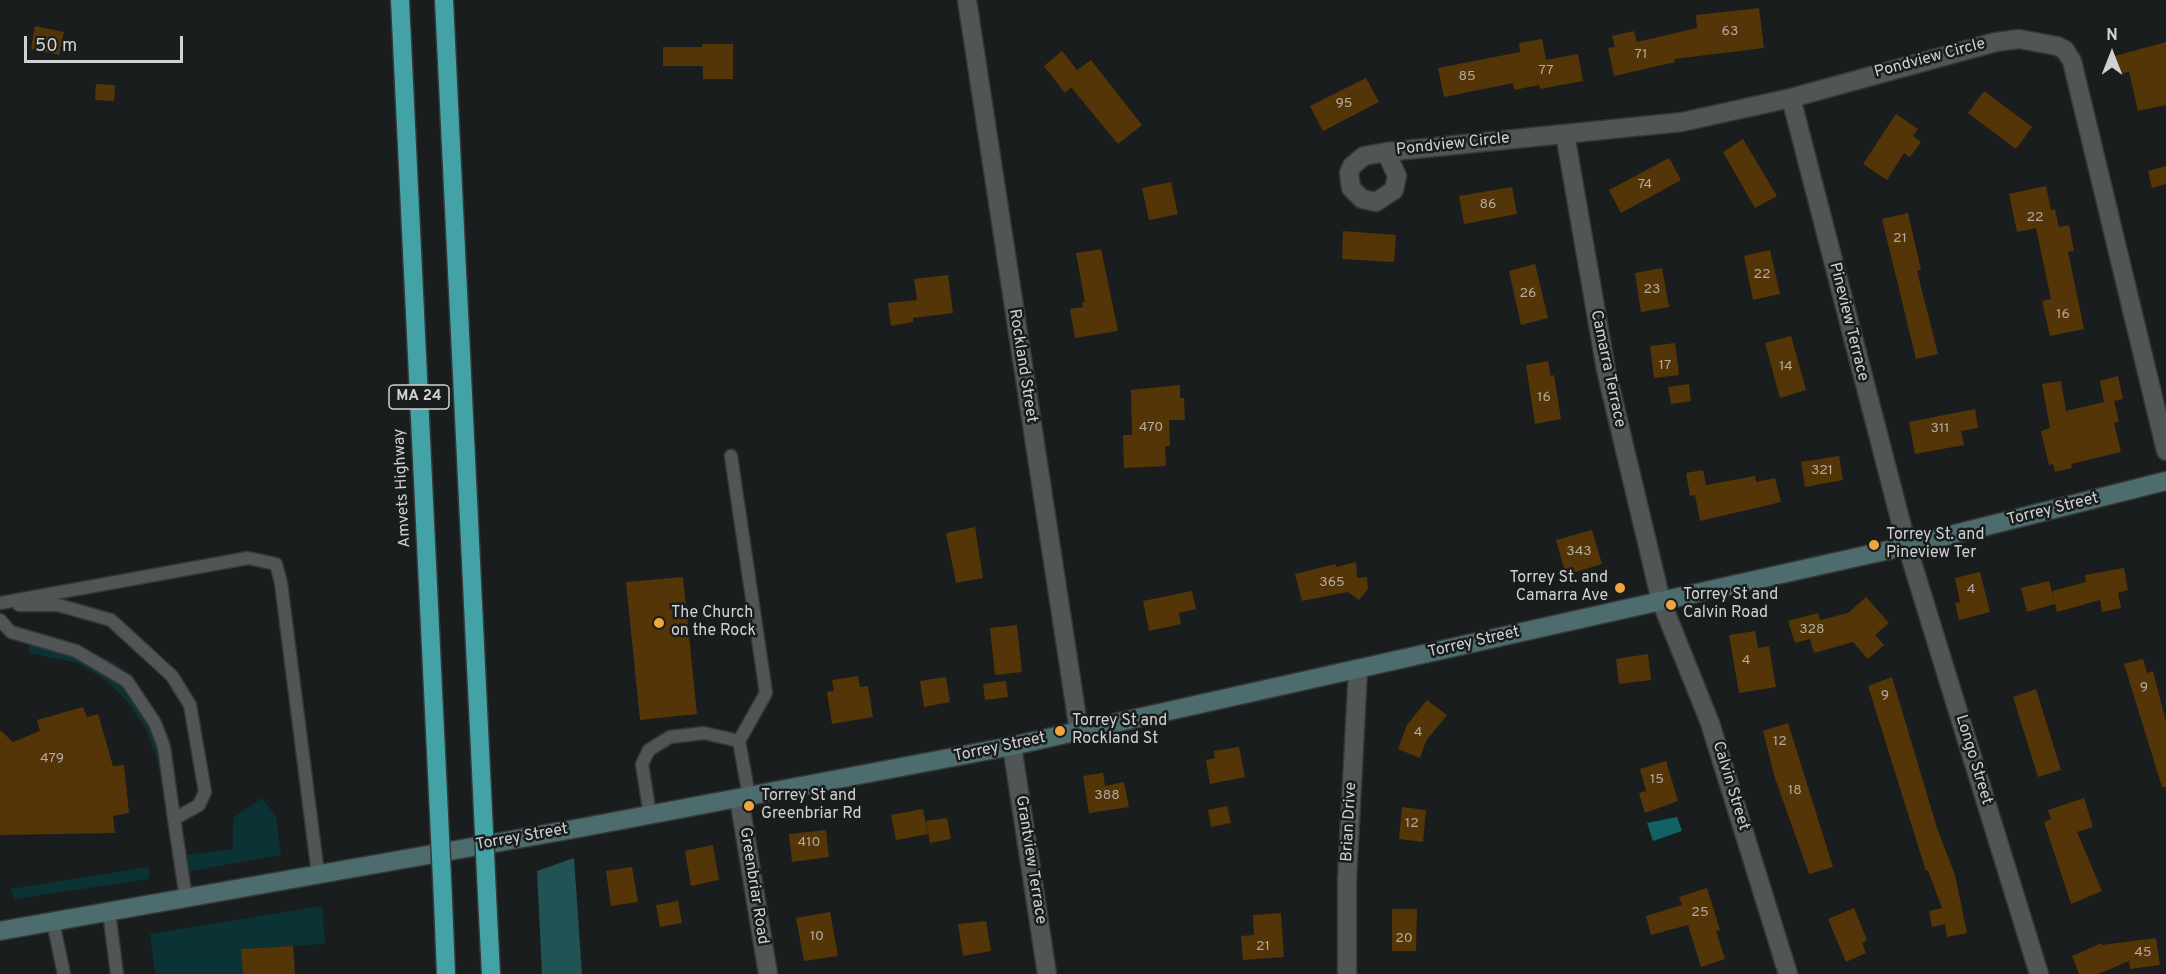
<!DOCTYPE html>
<html>
<head>
<meta charset="utf-8">
<style>
  body { margin:0 }
  #map { position:relative; width:2166px; height:974px; overflow:hidden; background:#1a1d1d; font-family:Overpass,sans-serif }
  canvas { display:block }
  .north { position:absolute; left:2082px; top:24px; width:60px; height:60px; -webkit-text-stroke:4px #1a1d1d; paint-order:stroke; rotate:0deg; font-size:16px; font-weight:700; line-height:24px; text-align:center; color:#d0d2d2 }
  .north::after { content:''; display:block; margin:auto; width:21px; height:27px; background:#d0d2d2; clip-path:polygon(50% 0,100% 100%,50% 72%,0 100%) }
  .scale { position:absolute; left:24px; top:36px; width:159px; height:27px; box-sizing:border-box; border:3px solid #d0d2d2; border-top:0; padding-left:8px; font-size:18px; line-height:21px; white-space:nowrap; color:#d0d2d2; -webkit-text-stroke:4px #1a1d1d; paint-order:stroke }
</style>
</head>
<body>
<div id="map">
<canvas width="2166" height="974"></canvas>
<div class="north">N</div>
<div class="scale">50 m</div>
</div>
<script>
const ctx = document.querySelector('canvas').getContext('2d');
ctx.lineJoin = 'round';
function fillPath(path, color) { ctx.fillStyle = color; ctx.fill(path, 'evenodd'); }
const poly = rows => new Path2D(rows.map(r => 'M' + r).join(''));
function strokePath(path, color, width, dash) { ctx.strokeStyle = color; ctx.lineWidth = width; ctx.lineCap = dash ? 'butt' : 'round'; ctx.setLineDash(dash || []); ctx.stroke(path); }
function label(font, color, halo, rows, align = 'center') {
  ctx.font = font + ' Overpass,sans-serif'; ctx.lineWidth = 5; ctx.setLineDash([]); ctx.textBaseline = 'middle'; ctx.strokeStyle = halo; ctx.fillStyle = color; for (const [text, x, y, turn = 0] of rows) {
    ctx.save(); ctx.translate(x, y); ctx.rotate((+turn || 0) * Math.PI / 180); ctx.textAlign = isNaN(turn) ? turn : align; if (halo) ctx.strokeText(text, 0, 0); ctx.fillText(text, 0, 0); ctx.restore();
  }
}
fillPath(poly([
  [29,636,84,647,118,665,143,692,170,746,176,774,176,801,163,777,146,729,127,701,106,680,77,663,29,653],
  [262,798,276,816,281,855,181,873,186,855,233,849,233,818],
  [149,867,149,879,15,899,10,889],
  [322,906,325,944,242,949,243,974,155,974,150,934]
]), '#0b3234');
fillPath(poly([
  [574,858,582,974,542,974,537,871]
]), '#215355');
fillPath(poly([
  [1677,817,1682,831,1653,841,1647,823]
]), '#126264');
fillPath(poly([
  [1759,8,1764,48,1674,59,1675,62,1614,76,1608,48,1615,47,1612,36,1634,31,1637,42,1697,28,1696,15],
  [35,26,64,32,59,55,31,49],
  [1542,39,1546,60,1578,54,1583,81,1540,89,1539,85,1514,90,1513,83,1444,97,1438,68,1520,52,1519,43],
  [2166,42,2166,105,2138,111,2129,72,2119,74,2115,56],
  [702,44,733,44,733,79,703,79,703,66,663,66,663,47,702,47],
  [1062,51,1077,70,1091,60,1142,125,1118,144,1071,87,1065,93,1044,66],
  [1366,78,1379,102,1323,131,1310,106],
  [96,84,115,85,114,101,95,100],
  [1984,91,2032,127,2016,149,1968,113],
  [1896,114,1918,129,1913,136,1921,142,1910,157,1904,153,1887,180,1863,164],
  [1743,139,1777,196,1755,208,1723,152],
  [1669,158,1681,180,1621,213,1609,190],
  [2166,166,2166,184,2152,188,2148,171],
  [1171,182,1178,214,1149,220,1142,188],
  [2046,186,2051,210,2055,209,2059,227,2069,225,2074,251,2068,252,2084,329,2050,336,2042,301,2051,299,2036,228,2017,232,2009,194],
  [1512,187,1517,214,1464,224,1459,196],
  [1908,213,1921,270,1917,271,1938,354,1916,359,1882,219],
  [1343,231,1396,235,1394,262,1342,259],
  [1101,249,1118,331,1075,338,1070,309,1083,307,1082,302,1085,302,1076,253],
  [1770,250,1780,294,1753,300,1744,256],
  [1535,264,1548,318,1521,325,1509,271],
  [1662,268,1669,307,1641,312,1635,273],
  [948,275,953,313,913,318,913,322,891,326,888,303,917,300,914,279],
  [1791,336,1806,390,1780,398,1765,343],
  [1675,343,1679,375,1654,378,1650,346],
  [1548,361,1551,376,1554,375,1561,419,1535,424,1526,365],
  [2118,376,2123,399,2114,401,2119,422,2114,423,2121,452,2071,464,2072,468,2055,472,2053,464,2049,465,2041,431,2050,428,2042,384,2061,381,2066,411,2104,402,2100,381],
  [1689,384,1691,401,1671,404,1668,387],
  [1180,385,1180,398,1184,398,1185,420,1169,420,1170,446,1165,446,1166,466,1124,468,1123,435,1132,435,1131,390],
  [1975,409,1978,428,1961,431,1964,445,1915,454,1909,422],
  [1839,456,1843,480,1805,487,1801,462],
  [1703,470,1706,485,1755,476,1756,482,1775,478,1781,502,1700,521,1695,495,1690,496,1686,473],
  [975,527,983,578,956,583,946,533],
  [1592,530,1602,564,1566,575,1556,540],
  [1356,562,1357,578,1367,577,1368,589,1359,600,1348,592,1302,601,1295,574,1335,564,1337,567],
  [2124,568,2128,590,2118,593,2121,608,2102,612,2100,600,2057,612,2052,591,2086,582,2085,575],
  [1980,572,1990,612,1959,620,1955,603,1960,602,1955,578],
  [683,577,697,714,640,720,626,582],
  [2049,581,2055,604,2027,612,2021,588],
  [1192,591,1196,609,1179,613,1181,624,1149,631,1143,601],
  [1866,597,1889,623,1875,635,1884,645,1868,659,1853,642,1814,653,1810,639,1795,643,1788,621,1818,613,1820,620,1848,613],
  [1017,625,1022,672,995,675,990,628],
  [1755,631,1758,648,1769,646,1776,687,1739,693,1729,635],
  [1648,654,1651,680,1619,684,1616,659],
  [2143,659,2147,673,2153,671,2166,722,2166,787,2162,787,2124,664],
  [858,676,860,687,868,686,873,717,832,724,827,692,834,691,832,680],
  [946,677,950,702,924,707,920,681],
  [1892,677,1937,828,1955,875,1967,933,1947,937,1945,924,1932,927,1929,911,1942,908,1928,870,1926,871,1868,686],
  [1006,681,1008,697,985,700,983,684],
  [2036,689,2061,770,2038,777,2013,697],
  [1427,700,1447,715,1426,741,1420,758,1398,749,1407,725],
  [83,707,87,717,98,714,113,766,124,765,129,813,113,816,115,833,0,835,0,730,13,742,40,731,37,720],
  [1788,723,1833,867,1809,874,1775,778,1763,731],
  [1239,747,1245,777,1210,784,1206,760,1215,758,1214,751],
  [1666,761,1678,801,1645,813,1639,793,1646,791,1640,769],
  [1103,773,1105,786,1124,782,1129,807,1089,813,1083,776],
  [2084,798,2093,827,2077,832,2102,891,2071,904,2044,822,2051,819,2048,810],
  [1227,806,1231,823,1211,827,1208,810],
  [1402,807,1426,810,1423,842,1399,839],
  [923,809,928,834,896,840,891,815],
  [947,818,951,839,930,843,926,821],
  [826,830,829,857,792,862,789,834],
  [713,845,719,880,691,886,685,851],
  [632,867,638,902,611,906,606,871],
  [1707,888,1720,930,1716,931,1725,959,1701,967,1688,925,1651,935,1646,916,1682,905,1679,897],
  [678,901,682,923,660,927,656,905],
  [1854,908,1867,940,1862,943,1866,953,1846,962,1828,919],
  [1392,909,1417,909,1416,951,1392,951],
  [830,912,838,956,804,961,796,918],
  [1281,913,1284,957,1243,960,1241,936,1254,935,1253,915],
  [986,921,991,951,963,956,958,924],
  [2156,938,2160,965,2130,969,2129,961,2098,974,2079,974,2072,956,2102,943,2102,945],
  [293,946,295,974,243,974,241,949]
]), '#543508');
const lane = poly([
  [731,456,766,693,739,741],
  [0,603,248,558,276,564,281,583,318,874],
  [19,605,58,605,111,620,172,676,190,705,205,792,199,805,174,819,186,898],
  [0,620,11,632,76,651,127,681,155,723,164,747,174,819],
  [650,815,642,764,649,750,670,737,704,733,739,741,749,796],
  [109,912,117,974],
  [53,922,64,974]
]);
const street = poly([
  [967,0,1079,731],
  [1791,98,1907,546,2039,974],
  [1565,134,1606,370,1661,601,1710,723,1788,974],
  [1386,152,1682,122,1791,98,1996,42,2019,39,2057,46,2065,50,2072,61,2166,451],
  [1386,152,1397,176,1394,190,1376,202,1362,199,1351,188,1349,173,1352,166,1364,156,1386,152],
  [1012,746,1047,974],
  [739,798,768,974],
  [1347,974,1347,879,1358,669]
]);
const secondary = poly([
  [0,931,585,827,1012,746,1907,546,2166,481]
]);
const highway = poly([
  [400,0,438,794],
  [444,0,482,791],
  [487,895,491,974],
  [443,900,446,974]
]);
strokePath(lane, '#363838', 15);
strokePath(street, '#363838', 21);
strokePath(secondary, '#363838', 21);
strokePath(highway, '#363838', 21);
strokePath(lane, '#515555', 12);
strokePath(street, '#515555', 18);
strokePath(secondary, '#4c6c6d', 18);
strokePath(highway, '#42a2a5', 18);
const highwayBridge = poly([
  [482,791,487,895],
  [438,794,443,900]
]);
strokePath(highwayBridge, '#363838', 21, []);
strokePath(highwayBridge, '#42a2a5', 18);
for (const [x, y, r, color] of [
  [1874,545,6,"#f0a63f"],
  [1620,588,6,"#f0a63f"],
  [1671,605,6,"#f0a63f"],
  [659,623,6,"#f0a63f"],
  [1060,731,6,"#f0a63f"],
  [749,806,6,"#f0a63f"]
]) { const dot = new Path2D(); dot.arc(x, y, r, 0, 2 * Math.PI); ctx.fillStyle = color; ctx.fill(dot); strokePath(dot, '#1a1d1d', 2); }
label('14px', '#b1aba0', null, [
  ["63",1730,32],
  ["71",1641,55],
  ["77",1546,71],
  ["85",1467,77],
  ["95",1344,104],
  ["74",1645,185],
  ["86",1488,205],
  ["22",2035,218],
  ["21",1900,239],
  ["22",1762,275],
  ["23",1652,290],
  ["26",1528,294],
  ["16",2063,315],
  ["17",1665,366],
  ["14",1786,367],
  ["16",1544,398],
  ["470",1151,428],
  ["311",1940,429],
  ["321",1822,471],
  ["343",1579,552],
  ["365",1332,583],
  ["4",1971,590],
  ["328",1812,630],
  ["4",1746,661],
  ["9",2144,688],
  ["9",1885,696],
  ["4",1418,733],
  ["12",1780,742],
  ["479",52,759],
  ["15",1657,780],
  ["18",1795,791],
  ["388",1107,796],
  ["12",1412,824],
  ["410",809,843],
  ["25",1700,913],
  ["10",817,937],
  ["20",1404,939],
  ["21",1263,947],
  ["45",2143,953]
]);
for (const [x, y, w] of [
  [419,397,60]
]) { const box = new Path2D(); box.roundRect(x - w / 2, y - 12, w, 24, 4.5); ctx.fillStyle = '#1a1d1d'; ctx.fill(box); strokePath(box, '#d0d2d2', 1.5); }
label('bold 15px', '#d0d2d2', null, [
  ["MA 24",419,397]
]);
label('16px', '#d0d2d2', '#1a1d1d', [
  ["Pondview Circle",1930,59,-15],
  ["Pondview Circle",1453,145,-6],
  ["Pineview Terrace",1848,322,76],
  ["Rockland Street",1022,366,81],
  ["Camarra Terrace",1607,369,78],
  ["Amvets Highway",403,488,-93],
  ["Torrey Street",2053,510,-14],
  ["Torrey Street",1474,643,-13],
  ["Torrey Street",1000,748,-12],
  ["Longo Street",1973,760,73],
  ["Calvin Street",1730,786,73],
  ["Brian Drive",1350,822,-87],
  ["Torrey Street",522,838,-10],
  ["Grantview Terrace",1030,860,81],
  ["Greenbriar Road",753,886,81]
]);
label('16px', '#d0d2d2', '#1a1d1d', [
  ["Torrey St. and",1886,536],
  ["Pineview Ter",1886,554],
  ["Torrey St. and",1608,579,"right"],
  ["Camarra Ave",1608,597,"right"],
  ["Torrey St and",1683,596],
  ["Calvin Road",1683,614],
  ["The Church",671,614],
  ["on the Rock",671,632],
  ["Torrey St and",1072,722],
  ["Rockland St",1072,740],
  ["Torrey St and",761,797],
  ["Greenbriar Rd",761,815]
], 'left');
</script>
</body>
</html>
